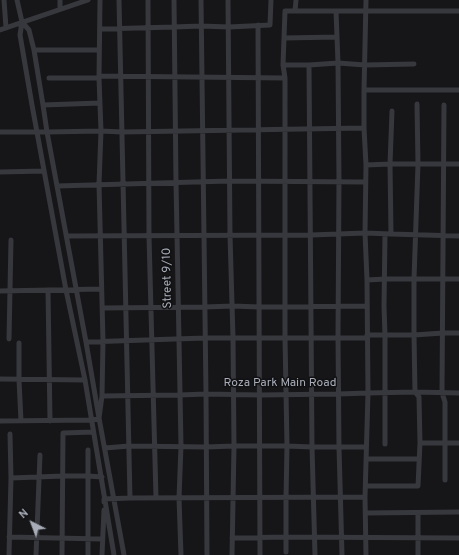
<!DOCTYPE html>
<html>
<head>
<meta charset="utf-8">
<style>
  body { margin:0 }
  #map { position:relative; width:459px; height:555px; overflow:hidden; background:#161618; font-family:Overpass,sans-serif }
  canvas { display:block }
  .north { position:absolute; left:12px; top:503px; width:40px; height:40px; -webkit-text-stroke:3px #111113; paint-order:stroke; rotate:318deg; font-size:11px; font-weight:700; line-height:16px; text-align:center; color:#a8adb8 }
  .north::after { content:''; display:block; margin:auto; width:14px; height:18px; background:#a8adb8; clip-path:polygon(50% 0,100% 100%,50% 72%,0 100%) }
</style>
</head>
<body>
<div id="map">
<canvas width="459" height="555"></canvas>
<div class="north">N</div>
</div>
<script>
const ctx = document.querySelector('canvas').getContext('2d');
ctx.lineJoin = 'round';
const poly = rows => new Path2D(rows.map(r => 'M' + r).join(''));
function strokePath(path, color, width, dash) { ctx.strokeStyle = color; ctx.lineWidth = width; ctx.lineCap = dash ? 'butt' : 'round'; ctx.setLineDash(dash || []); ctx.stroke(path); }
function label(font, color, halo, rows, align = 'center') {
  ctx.font = font + ' Overpass,sans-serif'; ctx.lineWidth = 3; ctx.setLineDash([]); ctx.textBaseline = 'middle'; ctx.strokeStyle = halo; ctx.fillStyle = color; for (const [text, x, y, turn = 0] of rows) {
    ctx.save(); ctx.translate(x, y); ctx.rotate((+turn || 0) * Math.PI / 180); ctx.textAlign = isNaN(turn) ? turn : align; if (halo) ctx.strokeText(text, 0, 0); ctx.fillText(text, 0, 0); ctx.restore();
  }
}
strokePath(poly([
  [4,0,6,28],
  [17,0,22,22,20,35,32,105,66,290,85,380,114,555],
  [60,0,60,9],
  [100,0,99,78,101,131,99,184,103,341,102,396,99,418,124,555],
  [119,0,130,498],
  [148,0,149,236,156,498],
  [174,0,176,182,181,446,179,498,181,555],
  [201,0,206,394,207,555],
  [228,0,230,235,233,338,234,446,232,555],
  [295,11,296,0],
  [336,11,338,63,339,181,338,337,339,447,342,555],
  [258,25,260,555],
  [100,29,174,27,201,26,229,27,270,25,271,0],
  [0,30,88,0],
  [284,38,337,37],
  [34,50,99,50],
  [283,65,309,65,338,63,365,65,414,64],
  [309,65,312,447,315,555],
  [99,76,285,78],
  [49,78,99,78],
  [364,90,459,90],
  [43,105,100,103],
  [444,105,442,393,445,402,445,480],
  [0,132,47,132,101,131,122,132,364,128],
  [366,165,390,164,459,164],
  [0,172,44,171],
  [57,186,229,181,365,182],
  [385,234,384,306,385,336,385,444],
  [391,234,390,164,392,111],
  [67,236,311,235,365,233,391,234,459,236],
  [367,280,385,279,459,279],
  [48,290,50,421],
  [0,291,101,289],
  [102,308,205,307,233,306,259,307,367,306],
  [367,335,414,335,443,333,459,333],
  [9,339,11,240],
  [86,342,205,338,367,338],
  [19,343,19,380,21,421],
  [0,379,85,380],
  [102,396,180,395,206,394,260,395,338,394,368,393,415,392,459,393],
  [0,421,91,420,99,418,86,342,47,132,43,105,34,50,29,30,22,22],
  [10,434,11,478],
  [420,443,459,443],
  [105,448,129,446,206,447,234,446,287,446,312,447,366,447],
  [366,459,419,459],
  [366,486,418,486,420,443,419,397,415,392,414,335,414,279,418,164,417,104],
  [104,502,104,499,130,498,365,497],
  [366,513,459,512],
  [9,537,102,539],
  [232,538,286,537,459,538],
  [286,552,286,498,287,446,285,338,285,78,283,65,285,11,459,11],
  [9,555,11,478,63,476,88,476,102,477],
  [36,555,40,455],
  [62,555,63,433,93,432],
  [88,555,88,450],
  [102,555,104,510],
  [366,555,365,497,368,393,367,280,365,233,366,165,364,128,364,90,366,0],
  [418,555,418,513]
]), '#37383d', 5);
label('12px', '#a8adb8', '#111113', [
  ["Street 9/10",168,278,-91],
  ["Roza Park Main Road",280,384]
]);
</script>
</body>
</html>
